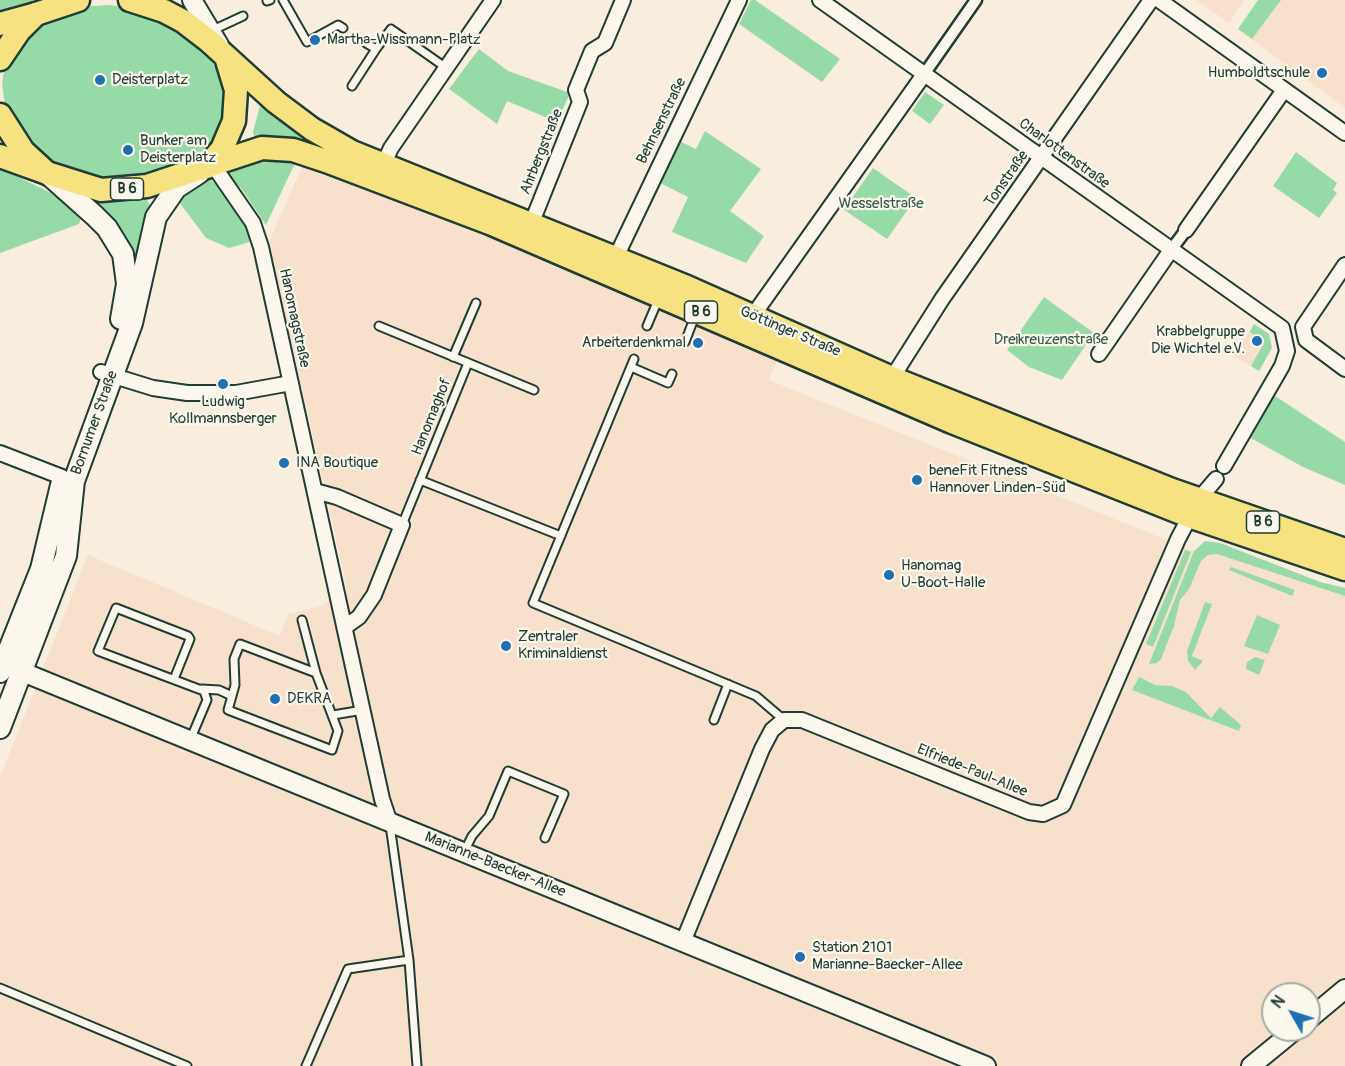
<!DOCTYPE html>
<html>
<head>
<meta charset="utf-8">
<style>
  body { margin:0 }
  #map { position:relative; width:1345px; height:1066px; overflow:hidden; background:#f9eddd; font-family:Pangolin,sans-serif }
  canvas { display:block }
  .north { position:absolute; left:1261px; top:982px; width:60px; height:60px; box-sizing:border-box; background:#fbf7ec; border:2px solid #a3ada2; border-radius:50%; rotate:309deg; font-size:16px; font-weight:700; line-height:24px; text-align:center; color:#1f3d34 }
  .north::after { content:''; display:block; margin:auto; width:21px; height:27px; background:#1f6fb2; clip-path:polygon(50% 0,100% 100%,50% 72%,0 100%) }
</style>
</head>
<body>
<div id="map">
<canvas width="1345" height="1066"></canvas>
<div class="north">N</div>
</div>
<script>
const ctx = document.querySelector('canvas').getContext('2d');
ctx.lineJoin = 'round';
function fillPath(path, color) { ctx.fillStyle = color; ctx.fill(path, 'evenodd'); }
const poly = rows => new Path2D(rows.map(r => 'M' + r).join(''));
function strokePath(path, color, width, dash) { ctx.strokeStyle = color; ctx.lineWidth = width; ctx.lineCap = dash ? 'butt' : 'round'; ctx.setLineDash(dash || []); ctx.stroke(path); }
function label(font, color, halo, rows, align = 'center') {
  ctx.font = font + ' Pangolin,sans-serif'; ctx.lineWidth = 4.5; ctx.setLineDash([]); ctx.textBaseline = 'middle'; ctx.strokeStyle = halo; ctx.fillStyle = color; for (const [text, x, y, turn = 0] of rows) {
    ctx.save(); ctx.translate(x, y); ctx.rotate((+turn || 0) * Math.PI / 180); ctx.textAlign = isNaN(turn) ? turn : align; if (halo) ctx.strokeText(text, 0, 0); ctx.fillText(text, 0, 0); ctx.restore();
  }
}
fillPath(poly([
  [1196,0,1245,0,1229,23],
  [1258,0,1345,0,1345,108,1238,29],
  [305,160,781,351,769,380,1194,551,1205,541,1220,543,1320,582,1345,588,1345,1066,0,1066,0,777,88,555,280,636,288,614,322,606,347,588,269,242],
  [1273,994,1309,994,1309,1030,1273,1030],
  [1254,324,1269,334,1272,348,1259,371,1234,356]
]), '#f7e1cc');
fillPath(poly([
  [0,0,49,0,0,15],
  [751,0,755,0,840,59,822,82,739,24],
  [1258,0,1281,0,1252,39,1238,29],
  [109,5,132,8,163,19,205,51,221,76,225,91,224,114,212,141,199,154,168,173,108,183,52,163,38,153,6,113,2,83,5,66,14,48,45,20,79,7],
  [479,49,508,71,570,93,557,122,507,101,497,124,449,89],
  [925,92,944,105,930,124,912,111],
  [262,98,343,156,256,144,253,132],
  [705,131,761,169,730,211,764,236,746,263,672,232,688,197,658,182,677,140,696,149],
  [1296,152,1337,183,1333,190,1337,193,1319,218,1273,186],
  [259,157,296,161,266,225,241,188,224,174],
  [0,168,61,198,82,215,79,224,0,253],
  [873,168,916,198,887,239,840,207,848,195,852,198],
  [210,179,230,198,247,224,253,241,229,248,206,238,179,202,193,188],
  [89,196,145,196,151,207,141,228,137,267,133,267,88,199],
  [1044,297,1094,333,1062,380,1029,367,1007,350],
  [1254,324,1269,334,1272,348,1259,371,1251,366,1264,343,1250,332],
  [1272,394,1345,442,1345,485,1303,467,1247,436],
  [1205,541,1220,543,1320,582,1345,588,1345,596,1217,554,1208,555,1201,561,1189,589,1180,600,1174,626,1161,659,1157,663,1149,664,1194,551],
  [1185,550,1191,552,1153,647,1146,644],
  [1231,567,1295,590,1292,596,1229,570],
  [1205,602,1212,604,1192,656,1203,661,1195,670,1188,661,1187,651],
  [1257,615,1280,625,1268,654,1244,646],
  [1255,657,1265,660,1259,675,1246,669,1247,662],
  [1139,677,1155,685,1172,686,1186,692,1211,718,1220,707,1241,725,1239,731,1132,690]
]), '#96dba7');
const service = poly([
  [283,0,307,42,338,25,343,28],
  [267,1,270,0],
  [213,30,243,16],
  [366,43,376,49,391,29,445,67],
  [352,86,376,49],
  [379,326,534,390],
  [647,326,658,300],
  [685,342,695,316],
  [453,357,476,303],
  [634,359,533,603,756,696,784,720],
  [631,367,668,383,672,374],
  [420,480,561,536],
  [402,525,468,363],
  [302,620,316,673,338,731,332,750,228,710,235,685,234,659,240,644,316,673],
  [174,679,190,639,188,636,116,608,98,651,204,691,207,700,191,738],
  [202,689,219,690,232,696],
  [333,715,363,710],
  [714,720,728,684],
  [390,825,409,960,417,1066],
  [464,852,472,836,489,816,508,771,564,794,545,838],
  [0,988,187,1066],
  [306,1066,348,969,409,960]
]);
const pedestrian = poly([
  [925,73,976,0],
  [1171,250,1186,230]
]);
const minor = poly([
  [820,0,1282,328,1287,351,1282,366,1224,466],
  [1159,0,1345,133],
  [213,165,253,223,261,247,382,799,390,823],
  [383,165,391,148,493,0],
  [532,222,580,102,576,90,592,51,605,43,623,0],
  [1186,230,1284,90],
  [616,257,739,0],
  [1345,265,1303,327,1306,340,1345,369],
  [755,317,759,307,925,73],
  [1099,354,1171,250],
  [101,372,153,388,187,393,236,393,291,383],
  [892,378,942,299,1151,0],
  [0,453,62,477],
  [315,491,337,497,402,525,374,595,359,617,345,627],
  [683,942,762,749,772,730,784,720,802,720,1029,812,1043,814,1063,805,1178,539,1199,499,1216,479]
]);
const tertiary = poly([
  [192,0,219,45],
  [8,666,986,1066],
  [1309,1019,1345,989],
  [1251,1066,1295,1030]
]);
const secondary = poly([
  [49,175,95,216,107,228,123,254,127,284,121,319],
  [0,672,41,569,62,481],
  [0,728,66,556,74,481,132,323,156,217,176,188,199,173]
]);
const primary = poly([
  [130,0,164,11,183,21,209,41,276,102,312,129,352,152,687,287,892,378,1172,490,1345,550],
  [0,59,19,31,36,14,78,0],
  [0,115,23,151,47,173,101,190,147,186,262,148,293,150,326,161,492,224,952,422,1189,516,1345,569],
  [207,167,222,149,234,121,236,90,226,57]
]);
const trunk = poly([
  [0,24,36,14],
  [0,156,47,173]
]);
strokePath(service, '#1f3d34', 11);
strokePath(pedestrian, '#1f3d34', 15);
strokePath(minor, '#1f3d34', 18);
strokePath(tertiary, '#1f3d34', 22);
strokePath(secondary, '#1f3d34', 24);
strokePath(primary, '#1f3d34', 27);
strokePath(trunk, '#1f3d34', 27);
strokePath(service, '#fbf7ec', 7);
strokePath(pedestrian, '#fbf7ec', 10);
strokePath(minor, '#fbf7ec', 14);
strokePath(tertiary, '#fbf7ec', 18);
strokePath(secondary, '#fbf7ec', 20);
strokePath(primary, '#f7e281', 22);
strokePath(trunk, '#f7e281', 22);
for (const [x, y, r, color] of [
  [315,40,6,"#1f6fb2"],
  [1322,73,6,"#1f6fb2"],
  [100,80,6,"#1f6fb2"],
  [128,150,6,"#1f6fb2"],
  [1257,341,6,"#1f6fb2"],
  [698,343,6,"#1f6fb2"],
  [223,384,6,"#1f6fb2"],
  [284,463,6,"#1f6fb2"],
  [917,480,6,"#1f6fb2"],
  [889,575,6,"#1f6fb2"],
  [506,646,6,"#1f6fb2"],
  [275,699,6,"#1f6fb2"],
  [800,957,6,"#1f6fb2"]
]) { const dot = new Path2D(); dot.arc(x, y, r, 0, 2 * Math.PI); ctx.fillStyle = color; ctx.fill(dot); strokePath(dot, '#fbf7ec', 2); }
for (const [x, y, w] of [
  [127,189,33],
  [701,312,33],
  [1263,522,33]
]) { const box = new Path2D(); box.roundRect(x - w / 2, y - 11, w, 22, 4.5); ctx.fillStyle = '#fbf7ec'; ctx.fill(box); strokePath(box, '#1f3d34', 1.5); }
label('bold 14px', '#1f3d34', null, [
  ["B 6",127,189],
  ["B 6",701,312],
  ["B 6",1263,522]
]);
label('15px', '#1f3d34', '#fbf7ec', [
  ["Martha-Wissmann-Platz",327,40],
  ["Humboldtschule",1310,73,"right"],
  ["Deisterplatz",112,80],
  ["Bunker am",140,141],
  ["Deisterplatz",140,158],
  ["Krabbelgruppe",1245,332,"right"],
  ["Die Wichtel e.V.",1245,349,"right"],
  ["Arbeiterdenkmal",686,343,"right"],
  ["Ludwig",223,402,"center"],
  ["Kollmannsberger",223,419,"center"],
  ["INA Boutique",296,463],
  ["beneFit Fitness",929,471],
  ["Hannover Linden-Süd",929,488],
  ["Hanomag",901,566],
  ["U-Boot-Halle",901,583],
  ["Zentraler",518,637],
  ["Kriminaldienst",518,654],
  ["DEKRA",287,699],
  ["Station 2101",812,948],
  ["Marianne-Baecker-Allee",812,965]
], 'left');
label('15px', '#1f3d34', '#fbf7ec', [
  ["Behnsenstraße",662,121,-64],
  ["Ahrbergstraße",542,152,-68],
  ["Charlottenstraße",1064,154,36],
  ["Tonstraße",1007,179,-55],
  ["Hanomagstraße",294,318,78],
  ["Göttinger Straße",790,332,23],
  ["Hanomaghof",432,417,-68],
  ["Bornumer Straße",95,423,-70],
  ["Elfriede-Paul-Allee",972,771,22],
  ["Marianne-Baecker-Allee",495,865,22]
]);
label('15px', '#375d4b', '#fbf7ec', [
  ["Wesselstraße",881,204],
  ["Dreikreuzenstraße",1051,340]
]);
</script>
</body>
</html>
